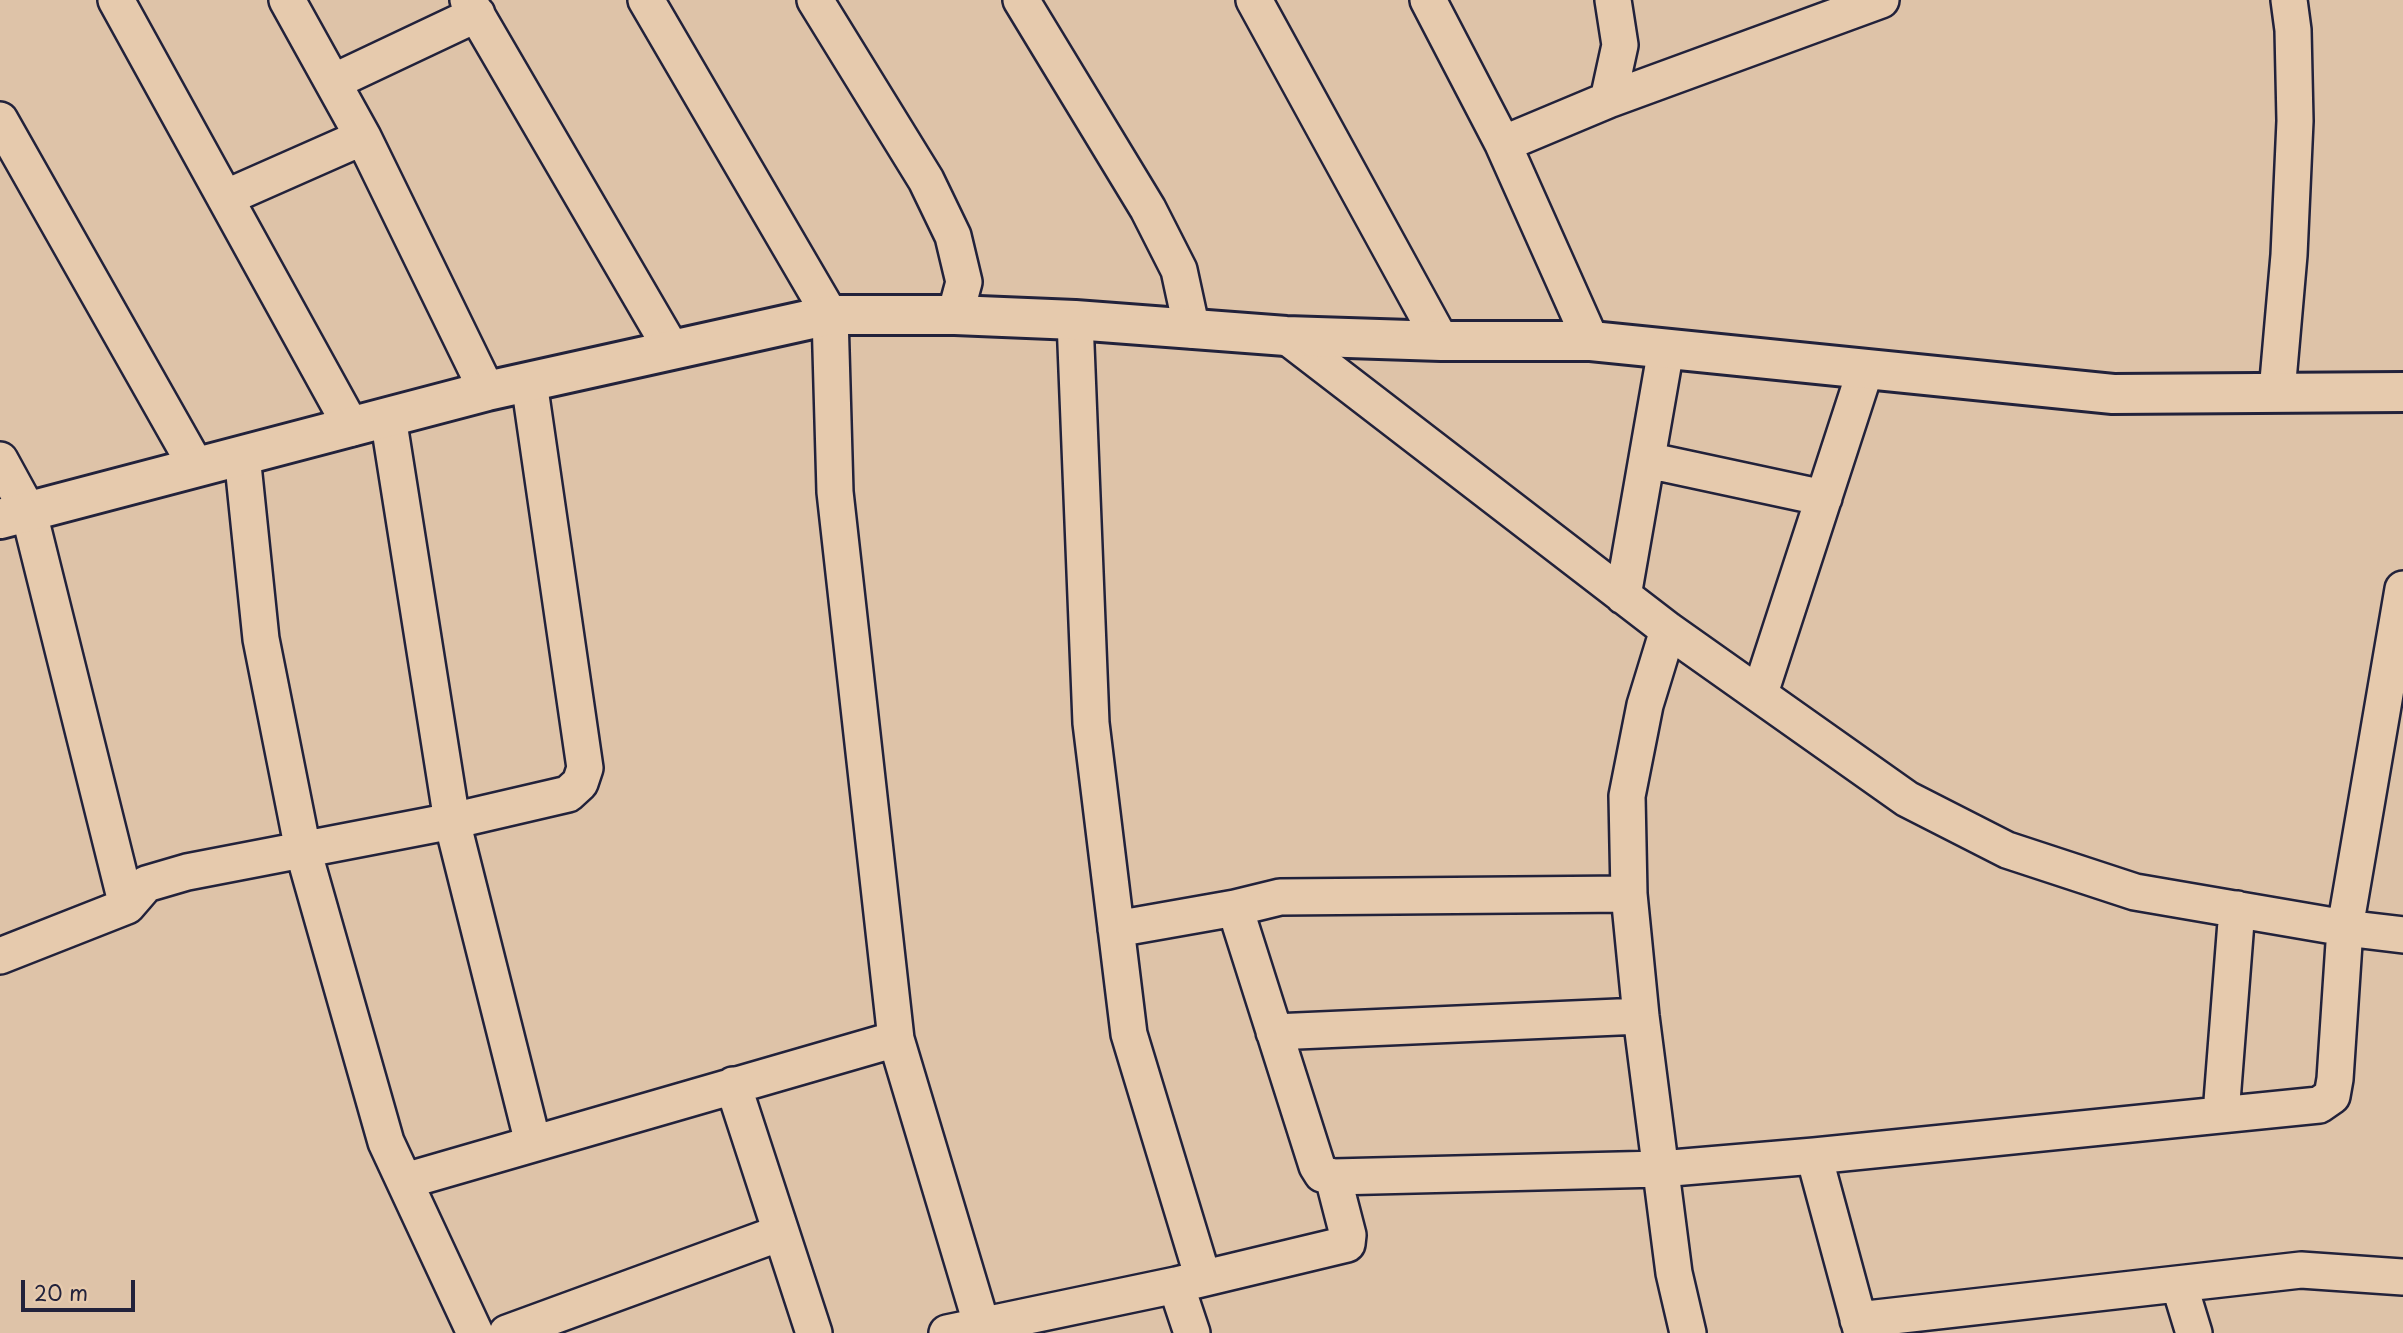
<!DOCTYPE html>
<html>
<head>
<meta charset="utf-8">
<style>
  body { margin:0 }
  #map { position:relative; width:2403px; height:1333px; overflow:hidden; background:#dec3a8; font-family:"Playpen Sans",sans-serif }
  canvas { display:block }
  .scale { position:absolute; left:21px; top:1280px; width:114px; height:32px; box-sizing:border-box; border:4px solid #22223b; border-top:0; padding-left:9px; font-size:21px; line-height:24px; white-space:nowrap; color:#22223b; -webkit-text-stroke:5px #e6caad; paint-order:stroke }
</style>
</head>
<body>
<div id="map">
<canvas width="2403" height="1333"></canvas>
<div class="scale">20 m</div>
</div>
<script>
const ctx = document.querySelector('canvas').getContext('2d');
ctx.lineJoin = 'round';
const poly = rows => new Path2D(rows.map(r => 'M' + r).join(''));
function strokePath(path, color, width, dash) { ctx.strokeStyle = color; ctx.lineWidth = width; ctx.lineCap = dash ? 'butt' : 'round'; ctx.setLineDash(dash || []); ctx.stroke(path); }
const minor = poly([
  [116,0,352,428],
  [287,0,363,137,487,391],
  [468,0,672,350],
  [646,0,830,315,835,492,896,1039,984,1333],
  [815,0,926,180,953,236,964,282,955,315],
  [1021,0,1148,209,1179,270,1192,330],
  [1254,0,1441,341],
  [1428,0,1503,144,1591,341],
  [333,82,477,14],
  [1608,100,1620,45,1613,0],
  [0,120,197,468],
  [1503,144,1608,100,1881,0],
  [225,198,363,137],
  [1075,320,1091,723,1129,1034,1203,1278],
  [1286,336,1668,630,1907,799,2007,850,2135,892,2345,928,2403,935],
  [2277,392,2289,255,2295,121,2293,30,2289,0],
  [388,417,452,821,533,1143],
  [242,455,261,639,303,850,386,1142,475,1333],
  [0,460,29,513,127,906],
  [1647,460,1824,498],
  [1623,596,1666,349],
  [1668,630,1645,705,1627,796,1629,894,1641,1016,1674,1273,1688,1333],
  [1760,693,1866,368],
  [1235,908,1317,1166,1322,1174,1333,1177,1660,1169,1814,1156,2319,1105,2332,1096,2335,1079,2345,928,2403,589],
  [1116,929,1235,908,1280,897,1629,894],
  [0,956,127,906,146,884,187,872,452,821,568,794,580,783,585,768,529,382],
  [1274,1032,1641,1016],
  [733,1085,814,1333],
  [2221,1114,2237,909],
  [1814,1156,1862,1333],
  [405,1181,896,1039],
  [2179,1284,2194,1333],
  [1176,1285,1192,1333],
  [1858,1320,2301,1270,2403,1277],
  [507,1333,780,1233],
  [947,1333,1176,1285,1347,1244,1348,1235,1333,1177]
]);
const tertiary = poly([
  [0,519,487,391,830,315,955,315,1075,320,1286,336,1441,341,1591,341,2113,394,2403,392]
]);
strokePath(minor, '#22223b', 40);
strokePath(tertiary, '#22223b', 44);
strokePath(minor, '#e6caad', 35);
strokePath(tertiary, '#e6caad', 38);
</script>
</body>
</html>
